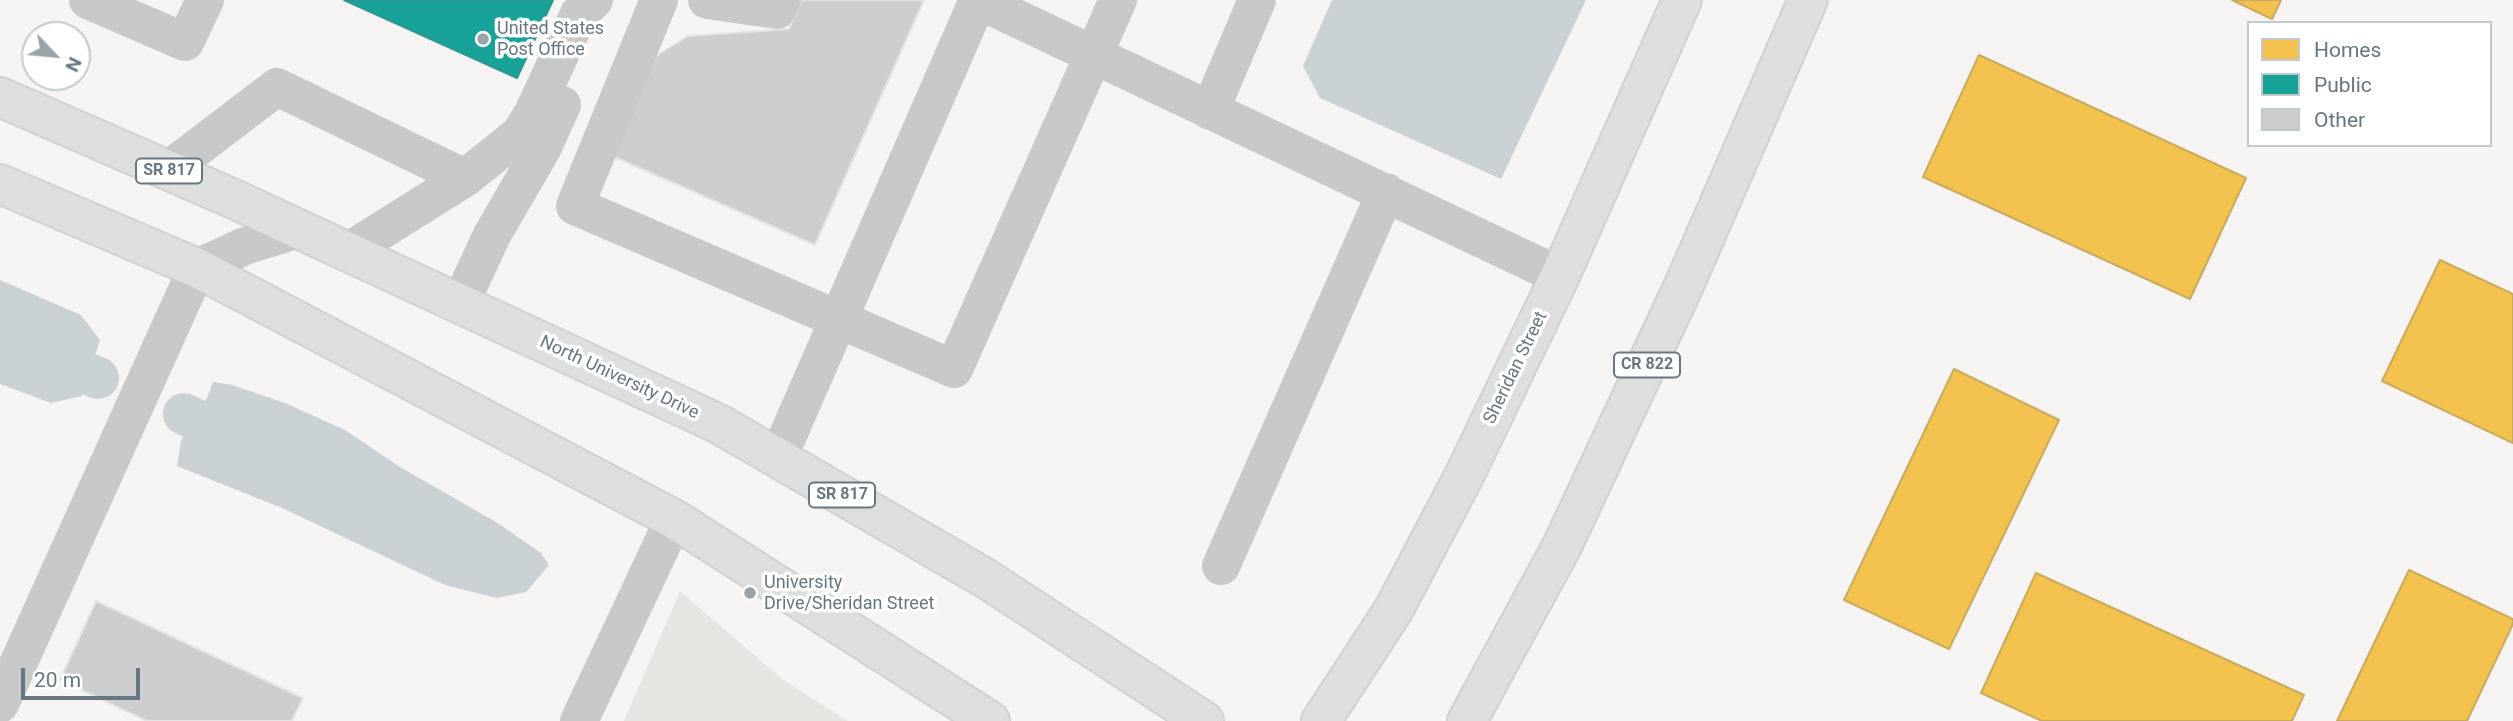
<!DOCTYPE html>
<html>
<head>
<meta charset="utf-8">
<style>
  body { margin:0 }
  #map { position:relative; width:2513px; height:721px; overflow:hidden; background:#f5f4f3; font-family:Roboto,sans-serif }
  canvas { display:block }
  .legend { position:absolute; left:2247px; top:21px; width:245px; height:126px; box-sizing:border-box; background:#fff; border:2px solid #c2c9cd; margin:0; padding:9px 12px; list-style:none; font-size:21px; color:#667782 }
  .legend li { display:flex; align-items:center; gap:14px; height:35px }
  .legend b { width:35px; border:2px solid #c2c9cd }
  .north { position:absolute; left:21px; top:21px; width:70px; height:70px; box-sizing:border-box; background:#fff; border:2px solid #c2c9cd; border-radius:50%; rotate:116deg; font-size:19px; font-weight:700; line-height:28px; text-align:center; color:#667782 }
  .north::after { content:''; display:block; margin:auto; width:24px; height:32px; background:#98a3aa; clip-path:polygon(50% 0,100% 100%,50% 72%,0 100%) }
  .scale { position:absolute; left:21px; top:668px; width:119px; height:32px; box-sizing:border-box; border:4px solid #667782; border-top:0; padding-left:9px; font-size:21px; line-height:24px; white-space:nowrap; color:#667782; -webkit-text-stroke:5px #fff; paint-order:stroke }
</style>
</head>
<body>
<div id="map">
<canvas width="2513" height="721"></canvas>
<ul class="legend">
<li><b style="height:19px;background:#f2c14e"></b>Homes</li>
<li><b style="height:19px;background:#17a398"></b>Public</li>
<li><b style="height:19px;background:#cccdce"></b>Other</li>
</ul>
<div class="north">N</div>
<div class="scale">20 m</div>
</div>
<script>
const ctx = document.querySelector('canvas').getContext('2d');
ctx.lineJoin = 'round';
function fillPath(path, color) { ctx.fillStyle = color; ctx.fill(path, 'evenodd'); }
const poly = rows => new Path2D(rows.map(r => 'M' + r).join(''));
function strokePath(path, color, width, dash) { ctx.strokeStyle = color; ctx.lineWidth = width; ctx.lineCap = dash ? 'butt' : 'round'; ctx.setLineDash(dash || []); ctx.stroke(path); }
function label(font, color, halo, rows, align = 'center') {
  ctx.font = font + ' Roboto,sans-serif'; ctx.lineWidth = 7; ctx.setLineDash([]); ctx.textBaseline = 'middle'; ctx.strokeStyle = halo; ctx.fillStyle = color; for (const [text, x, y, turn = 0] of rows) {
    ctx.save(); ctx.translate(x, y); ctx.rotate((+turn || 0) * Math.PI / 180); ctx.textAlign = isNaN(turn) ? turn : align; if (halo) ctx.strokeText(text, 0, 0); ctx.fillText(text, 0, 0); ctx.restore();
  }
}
fillPath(poly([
  [680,591,782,679,848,721,624,721]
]), '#e3e6e1');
fillPath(poly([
  [1332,0,1586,0,1501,179,1320,98,1303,66],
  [0,280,81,315,100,340,82,396,51,403,0,384],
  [213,382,232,385,285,403,345,430,400,467,496,522,541,553,549,565,526,592,497,598,445,585,282,508,177,466,181,441,207,398]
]), '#c9d1d4');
const homes = poly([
  [2232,0,2281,0,2272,19,2232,0],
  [1979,55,2246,178,2190,299,1923,177,1979,55],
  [2440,260,2513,294,2513,443,2382,381,2440,260],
  [1954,369,2059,420,1949,649,1844,600,1954,369],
  [2409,570,2513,619,2513,624,2467,721,2337,721,2409,570],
  [2036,573,2304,695,2292,721,2042,721,1981,693,2036,573]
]);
fillPath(homes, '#f2c14e');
strokePath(homes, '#c8ab5e', 2);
const public = poly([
  [344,0,553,0,517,78,344,0]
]);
fillPath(public, '#17a398');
strokePath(public, '#2f9691', 2);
strokePath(poly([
  [0,335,98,378],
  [184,414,245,442]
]), '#c9d1d4', 42);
const building = poly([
  [802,0,924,0,815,245,612,156,656,56,688,36,789,29,802,0],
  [96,601,303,698,292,721,147,721,60,680,96,601]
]);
fillPath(building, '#cccdce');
strokePath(building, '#e4e4e3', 2);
const major = poly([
  [0,97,236,200,719,424,985,578,1204,721],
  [0,184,197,268,674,519,990,721],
  [1321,721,1394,609,1465,474,1560,276,1682,0],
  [1467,721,1562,546,1685,283,1808,0]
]);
strokePath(major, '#d1d1d1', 42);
strokePath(poly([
  [88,0,185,42,205,0],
  [659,0,575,206,954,369,1118,0],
  [707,0,777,10,782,0],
  [1210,111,1257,0],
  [168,170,277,87,465,178],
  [347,252,465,178,520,134,533,113,579,14,594,0],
  [460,304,492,235,543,147,562,105],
  [778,458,978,0,1560,276],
  [1221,566,1386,192],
  [0,704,197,268,245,246,299,229],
  [579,721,674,519]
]), '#c7c8c8', 38);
strokePath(major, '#dddede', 38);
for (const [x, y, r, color] of [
  [483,39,7,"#98a3aa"],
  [750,593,7,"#98a3aa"]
]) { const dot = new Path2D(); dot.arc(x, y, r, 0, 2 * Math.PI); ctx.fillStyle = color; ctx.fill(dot); strokePath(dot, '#fff', 2.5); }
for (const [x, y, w] of [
  [169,171,66],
  [1647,365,66],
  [842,495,66]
]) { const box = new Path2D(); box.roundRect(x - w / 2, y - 12.5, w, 25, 5); ctx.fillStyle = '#fff'; ctx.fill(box); strokePath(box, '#667782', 2); }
label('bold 16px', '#667782', null, [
  ["SR 817",169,171],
  ["CR 822",1647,365],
  ["SR 817",842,495]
]);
label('18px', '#667782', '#fff', [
  ["United States",497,29],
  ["Post Office",497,50],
  ["University",764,583],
  ["Drive/Sheridan Street",764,604]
], 'left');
label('18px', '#667782', '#fff', [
  ["Sheridan Street",1516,368,-64],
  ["North University Drive",619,378,25]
]);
</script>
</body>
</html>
